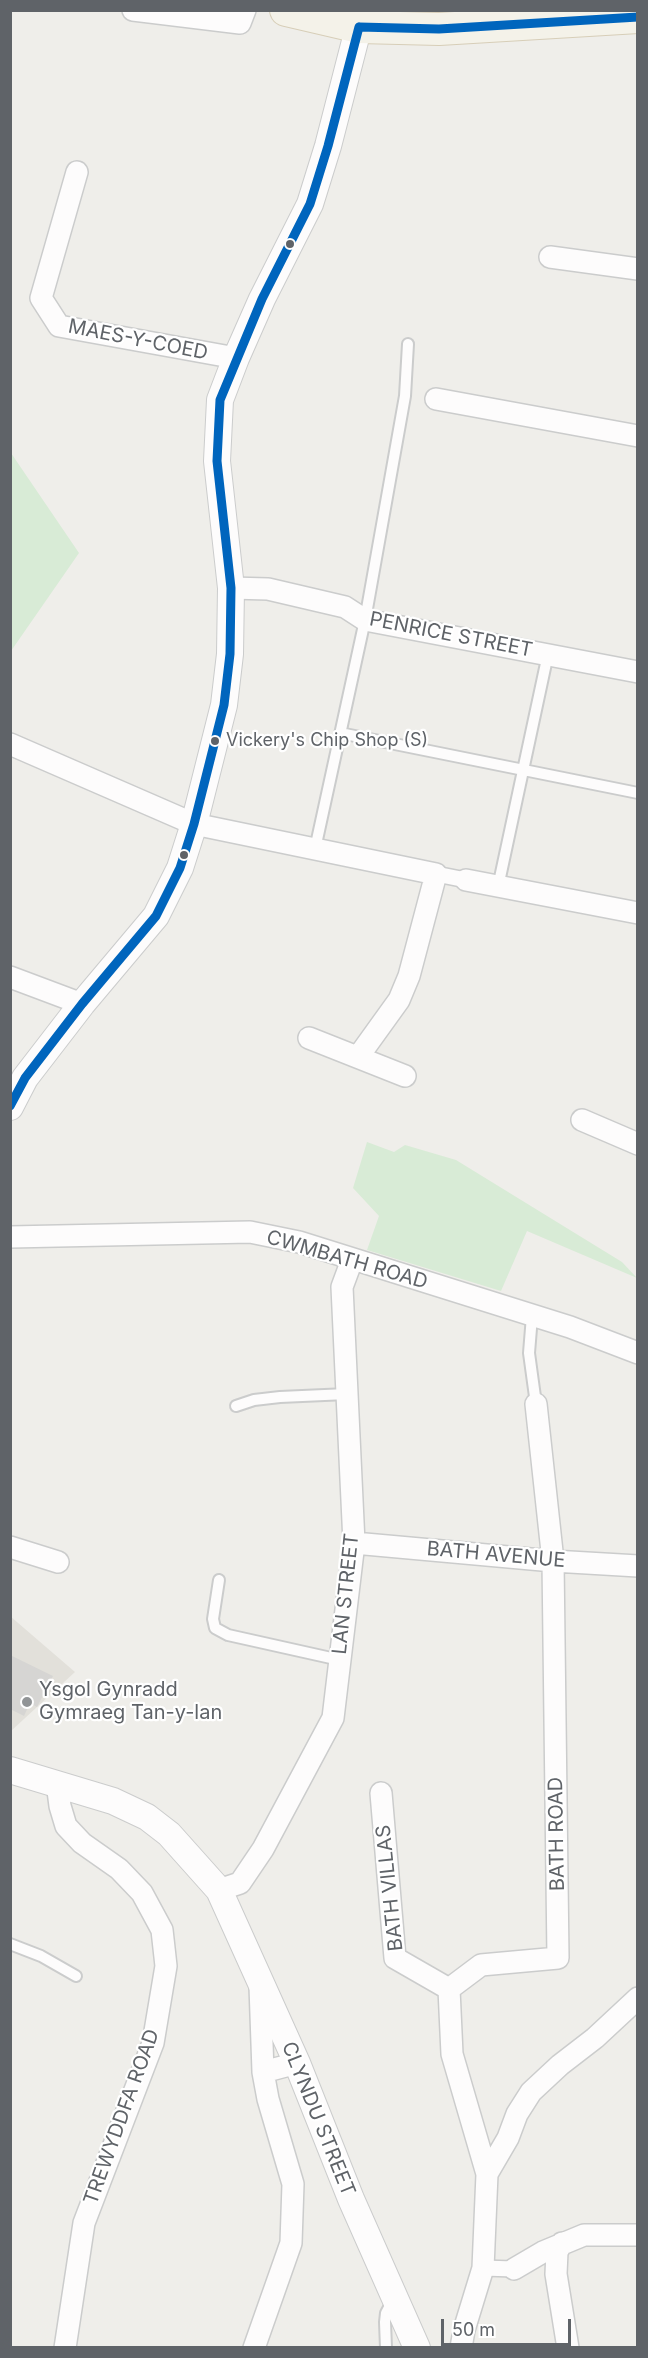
<!DOCTYPE html>
<html>
<head>
<meta charset="utf-8">
<style>
  body { margin:0 }
  #map { position:relative; width:648px; height:2358px; overflow:hidden; background:#efeeea; font-family:Inter,sans-serif }
  canvas { display:block }
  .frame { position:absolute; inset:0; border:12px solid #5f6368; pointer-events:none }
  .scale { position:absolute; left:441px; top:2319px; width:130px; height:27px; box-sizing:border-box; border:3px solid #5f6368; border-top:0; padding-left:8px; font-size:18px; line-height:21px; white-space:nowrap; color:#5f6368; -webkit-text-stroke:4px #fff; paint-order:stroke }
</style>
</head>
<body>
<div id="map">
<canvas width="648" height="2358"></canvas>
<div class="frame"></div>
<div class="scale">50 m</div>
</div>
<script>
const ctx = document.querySelector('canvas').getContext('2d');
ctx.lineJoin = 'round';
function fillPath(path, color) { ctx.fillStyle = color; ctx.fill(path, 'evenodd'); }
const poly = rows => new Path2D(rows.map(r => 'M' + r).join(''));
function strokePath(path, color, width, dash) { ctx.strokeStyle = color; ctx.lineWidth = width; ctx.lineCap = dash ? 'butt' : 'round'; ctx.setLineDash(dash || []); ctx.stroke(path); }
function label(font, color, halo, rows, align = 'center') {
  ctx.font = font + ' Inter,sans-serif'; ctx.lineWidth = 4.5; ctx.setLineDash([]); ctx.textBaseline = 'middle'; ctx.strokeStyle = halo; ctx.fillStyle = color; for (const [text, x, y, turn = 0] of rows) {
    ctx.save(); ctx.translate(x, y); ctx.rotate((+turn || 0) * Math.PI / 180); ctx.textAlign = isNaN(turn) ? turn : align; if (halo) ctx.strokeText(text, 0, 0); ctx.fillText(text, 0, 0); ctx.restore();
  }
}
fillPath(poly([
  [10,1616,75,1672,11,1731,10,1731]
]), '#e2e0da');
fillPath(poly([
  [11,453,79,553,11,651],
  [367,1142,394,1152,405,1145,456,1160,622,1262,637,1278,527,1231,501,1291,367,1250,379,1216,353,1188]
]), '#d8ebd6');
fillPath(poly([
  [10,1655,53,1676,37,1707,30,1703,24,1716,10,1709]
]), '#d6d5d3');
const service = poly([
  [340,733,638,793],
  [315,849,365,620,405,396,408,344],
  [498,887,548,654],
  [532,1316,529,1353,536,1404],
  [236,1406,254,1400,280,1397,347,1394],
  [219,1580,213,1619,215,1628,228,1635,340,1660],
  [10,1944,41,1956,76,1976],
  [386,2348,385,2322,386,2313,393,2300]
]);
const pedestrian = poly([
  [436,874,466,880],
  [483,2268,514,2269]
]);
const minor = poly([
  [133,10,240,23,245,10],
  [77,172,41,298,59,326,236,358],
  [550,257,638,269],
  [436,399,638,436],
  [231,588,268,589,345,607,365,620,638,672],
  [10,744,194,824,436,874,409,976,399,1000,358,1057],
  [466,880,638,913],
  [10,977,82,1004],
  [309,1038,405,1076],
  [582,1120,638,1144],
  [10,1237,250,1232,299,1242,570,1327,638,1353],
  [354,1543,553,1561,638,1566],
  [10,1547,58,1562],
  [57,1783,60,1806,66,1826,82,1843,119,1869,142,1893,162,1930,166,1966,153,2043,84,2223,65,2348],
  [381,1793,395,1958,449,1989],
  [219,1890,240,1883,263,1849,333,1718,354,1543,342,1287,352,1260],
  [260,1986,263,2072],
  [449,1989,481,1965,558,1958,553,1561,536,1404],
  [449,1989,452,2054,487,2174,483,2268,464,2330,461,2348],
  [487,2174,508,2138,517,2114,531,2092,560,2065,595,2038,638,1998],
  [562,2243,557,2252,556,2274,568,2348],
  [514,2269,543,2252,584,2235,638,2235],
  [254,2348,291,2243,293,2184,268,2099,263,2072,297,2063]
]);
const tertiary = poly([
  [10,1107,25,1078,82,1004,156,916,180,868,194,824,224,705,230,654,231,588,217,461,220,400,236,358,262,299,310,204,328,146,363,10],
  [10,1770,113,1801,147,1817,169,1834,219,1890,297,2063,351,2199,417,2348]
]);
const primary = poly([
  [286,10,359,27,439,29,638,17]
]);
strokePath(service, '#cbcccc', 14);
strokePath(pedestrian, '#cbcccc', 18);
strokePath(minor, '#cbcccc', 24);
strokePath(tertiary, '#cbcccc', 28);
strokePath(primary, '#d7ceb8', 34);
strokePath(service, '#fdfcfc', 10);
strokePath(pedestrian, '#fdfcfc', 15);
strokePath(minor, '#fdfcfc', 21);
strokePath(tertiary, '#fdfcfc', 26);
strokePath(primary, '#f4f2e9', 32);
strokePath(poly([
  [359,27,439,29,638,17],
  [10,1106,25,1078,82,1004,156,916,180,868,194,824,224,705,230,654,231,588,217,461,220,400,262,299,310,204,328,146,359,27]
]), '#0065bd', 9);
for (const [x, y, r, color] of [
  [290,244,5,"#5f6368"],
  [215,741,5,"#5f6368"],
  [184,855,5,"#5f6368"],
  [27,1702,6,"#919496"]
]) { const dot = new Path2D(); dot.arc(x, y, r, 0, 2 * Math.PI); ctx.fillStyle = color; ctx.fill(dot); strokePath(dot, '#fff', 2); }
label('18px', '#5f6368', '#fff', [
  ["Vickery's Chip Shop (S)",226,741]
], 'left');
label('20px', '#5f6368', '#fff', [
  ["MAES-Y-COED",138,340,11],
  ["PENRICE STREET",451,635,11],
  ["CWMBATH ROAD",347,1260,16],
  ["BATH AVENUE",496,1555,5],
  ["LAN STREET",346,1594,-84],
  ["BATH ROAD",557,1834,-91],
  ["BATH VILLAS",390,1888,-96],
  ["TREWYDDFA ROAD",122,2117,-70],
  ["CLYNDU STREET",318,2119,68]
]);
label('20px', '#5f6368', '#fff', [
  ["Ysgol Gynradd",39,1690],
  ["Gymraeg Tan-y-lan",39,1713]
], 'left');
</script>
</body>
</html>
